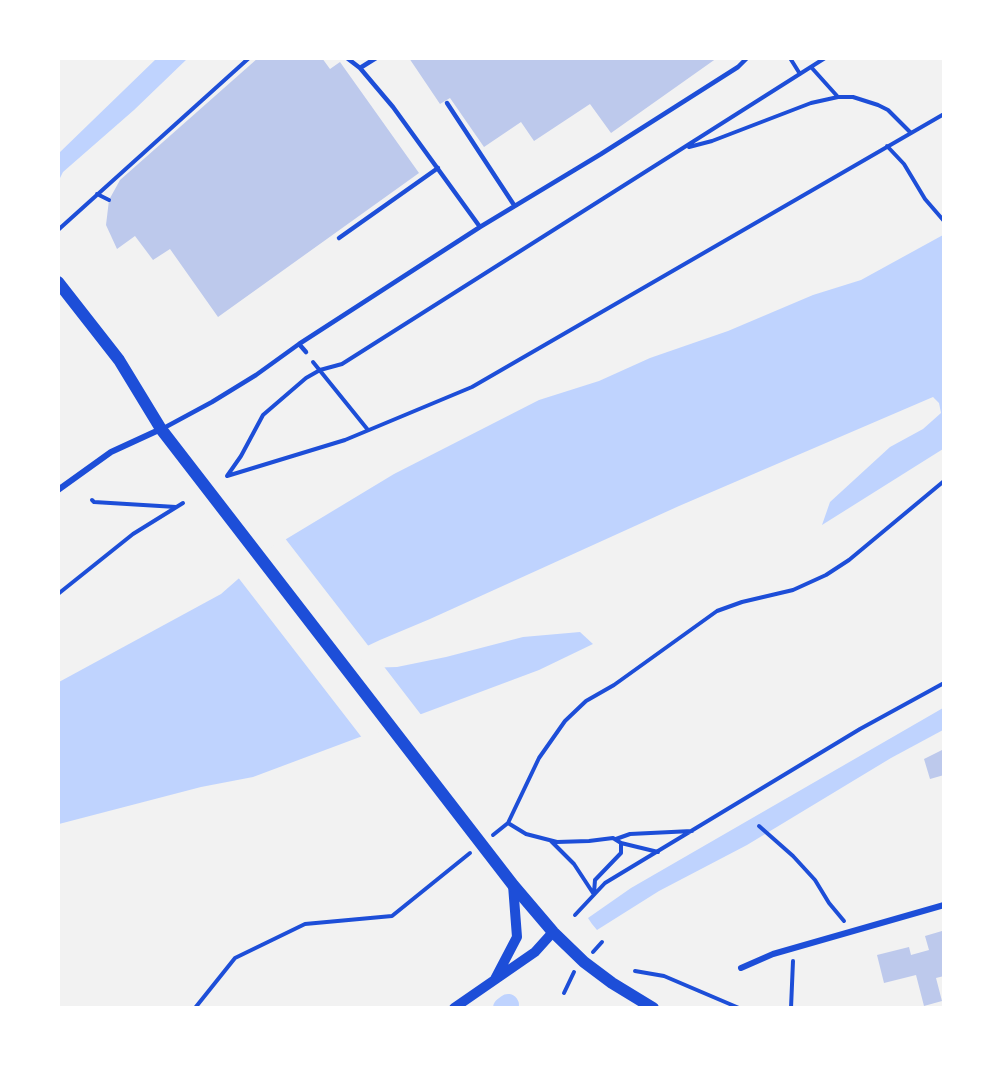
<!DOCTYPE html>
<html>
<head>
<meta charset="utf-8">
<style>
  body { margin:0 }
  #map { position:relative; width:1002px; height:1066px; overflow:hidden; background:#f2f2f2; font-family:Inter,sans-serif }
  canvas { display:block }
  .frame { position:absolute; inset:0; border:60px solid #fff; pointer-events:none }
</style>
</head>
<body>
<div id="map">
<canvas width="1002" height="1066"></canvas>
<div class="frame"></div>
</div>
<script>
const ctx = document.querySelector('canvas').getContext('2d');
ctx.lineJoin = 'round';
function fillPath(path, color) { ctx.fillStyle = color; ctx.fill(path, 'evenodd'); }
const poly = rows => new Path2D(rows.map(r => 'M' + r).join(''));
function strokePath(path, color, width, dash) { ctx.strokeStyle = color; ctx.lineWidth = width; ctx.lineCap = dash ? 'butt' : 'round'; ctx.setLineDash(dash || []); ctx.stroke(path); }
fillPath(poly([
  [156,59,187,59,134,110,63,172,59,180,59,153],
  [943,235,943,449,822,525,830,502,890,447,923,429,941,413,939,403,933,397,679,506,430,619,380,640,363,648,356,662,364,668,397,667,446,657,523,637,580,632,593,644,539,670,253,777,201,787,59,824,59,682,221,594,278,544,394,474,539,400,599,381,650,358,728,331,813,295,861,280],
  [943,708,943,730,891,758,747,845,659,891,597,930,592,924,588,918,631,888]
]), '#bfd3fe');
fillPath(poly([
  [284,537,370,648,365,650,360,662,365,665,382,664,422,716,363,739,237,576]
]), '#f2f2f2');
strokePath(poly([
  [504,1008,508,1005]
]), '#bfd3fe', 22);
fillPath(poly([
  [258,58,322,58,330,69,340,62,419,173,218,317,170,249,153,260,135,236,117,249,106,225,109,200,120,180],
  [409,58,717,58,611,133,590,104,534,141,521,122,484,147,450,98,440,104],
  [944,749,944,775,930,779,924,759],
  [942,931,944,976,936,978,942,1001,924,1006,916,975,884,983,877,955,909,947,911,955,929,950,925,936]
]), '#bdc9ec');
strokePath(poly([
  [790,58,800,74],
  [811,67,838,97],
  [887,146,904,164,925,199,944,221],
  [689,147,712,141,811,103,838,97,853,97,878,105,888,110,911,133],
  [97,194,109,200],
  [58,230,249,58],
  [313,362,368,430],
  [227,476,345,440,472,387,944,114],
  [227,476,241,456,263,415,306,378,320,370,342,364,825,58],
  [92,500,94,502,176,507],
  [58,594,133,534,183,503],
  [508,823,526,834,557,842,589,841,613,838,621,843,621,853,595,880,594,893],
  [759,826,793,856,815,880,829,903,844,921],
  [493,835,508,823,539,758,565,721,586,701,614,685,717,611,742,602,793,590,826,575,849,560,944,481],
  [616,839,630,834,692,831],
  [551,841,574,864,593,893],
  [621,843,658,852],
  [575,915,605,883,860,729,944,683],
  [593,952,602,942],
  [635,971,664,976,739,1008],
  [564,993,574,972],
  [195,1008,235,958,305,924,392,916,470,853],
  [791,1008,793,961]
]), '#1d4ed8', 4);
strokePath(poly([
  [347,58,360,68,393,107,480,227],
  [360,68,376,58],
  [447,103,514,205],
  [339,238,438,168],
  [299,344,306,352],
  [162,429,212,402,256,375,299,344,480,227,601,154,738,67,747,58]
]), '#1d4ed8', 4.5);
strokePath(poly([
  [58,490,111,452,161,429],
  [741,968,773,954,944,905]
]), '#1d4ed8', 6);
strokePath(poly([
  [495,979,517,937,513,885],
  [454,1008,535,952,553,932]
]), '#1d4ed8', 10);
strokePath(poly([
  [58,282,119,360,161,429,513,885,553,932,584,962,612,983,653,1008]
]), '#1d4ed8', 12);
</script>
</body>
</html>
